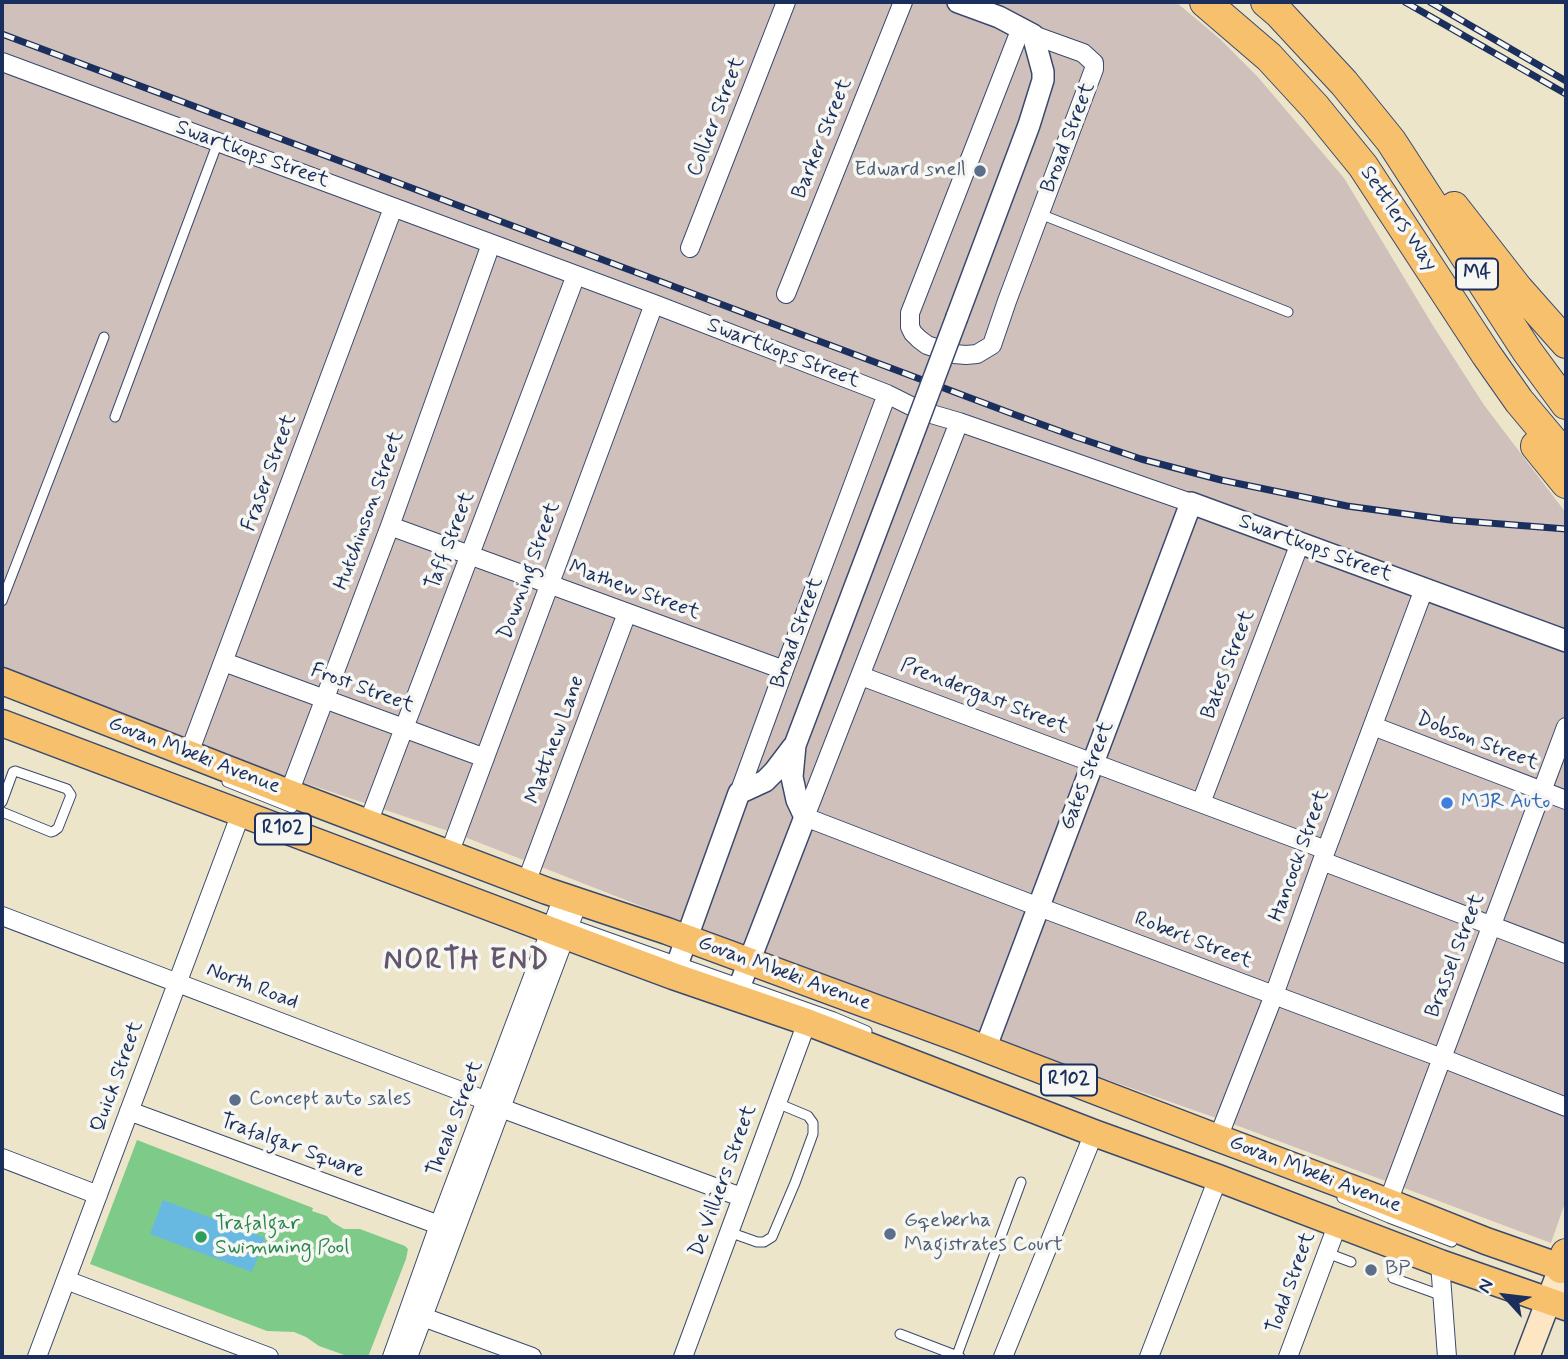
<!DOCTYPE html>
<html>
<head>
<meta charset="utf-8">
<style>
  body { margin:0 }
  #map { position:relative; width:1568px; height:1359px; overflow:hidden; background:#ede5c9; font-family:Mynerve,sans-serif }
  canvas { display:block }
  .frame { position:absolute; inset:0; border:4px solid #1b2f5e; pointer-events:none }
  .north { position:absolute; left:1470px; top:1261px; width:70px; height:70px; -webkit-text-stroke:5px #f6f6f2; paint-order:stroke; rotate:297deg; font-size:19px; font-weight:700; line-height:28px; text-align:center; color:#1b2f5e }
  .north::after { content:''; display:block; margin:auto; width:24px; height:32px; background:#1b2f5e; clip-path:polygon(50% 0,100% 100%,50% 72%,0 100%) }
</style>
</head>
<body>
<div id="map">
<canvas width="1568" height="1359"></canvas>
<div class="frame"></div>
<div class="north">N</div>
</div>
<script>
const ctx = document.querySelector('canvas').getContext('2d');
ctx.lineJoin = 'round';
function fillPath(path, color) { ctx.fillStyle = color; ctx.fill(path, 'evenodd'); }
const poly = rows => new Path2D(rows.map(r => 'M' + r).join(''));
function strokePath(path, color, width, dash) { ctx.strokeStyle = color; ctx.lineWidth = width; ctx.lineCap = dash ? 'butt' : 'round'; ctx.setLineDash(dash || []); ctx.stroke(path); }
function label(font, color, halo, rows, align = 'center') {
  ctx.font = font + ' Mynerve,sans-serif'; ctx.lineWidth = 7; ctx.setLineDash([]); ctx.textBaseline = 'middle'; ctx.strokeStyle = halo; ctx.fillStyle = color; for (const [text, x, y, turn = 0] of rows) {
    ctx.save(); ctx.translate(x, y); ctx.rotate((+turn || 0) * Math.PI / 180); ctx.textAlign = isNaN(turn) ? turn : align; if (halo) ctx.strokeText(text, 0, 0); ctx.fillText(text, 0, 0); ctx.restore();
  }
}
fillPath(poly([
  [2,2,1176,2,1220,39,1257,76,1344,178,1432,324,1484,405,1566,513,1566,1200,1551,1243,1233,1124,983,1036,761,953,457,834,194,746,2,671]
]), '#d0c0bc');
fillPath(poly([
  [137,1140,313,1208,312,1211,327,1216,332,1222,344,1229,360,1229,405,1246,408,1249,406,1259,368,1357,350,1357,319,1346,306,1337,294,1332,267,1331,90,1264]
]), '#7eca89');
fillPath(poly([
  [163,1200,265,1238,252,1272,150,1234]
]), '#67b9e2');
const service = poly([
  [1040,214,1288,312],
  [115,417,218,142],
  [2,601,104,337],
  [227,782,292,808],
  [2,802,13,772,15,771,67,789,71,795,58,828,54,831,51,832,2,812],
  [568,923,834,1017,867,1031],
  [1342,1198,1389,1218,1452,1242],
  [729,1232,757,1242,764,1242,772,1237,795,1183,813,1134,813,1123,808,1116,777,1103],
  [1327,1253,1351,1262],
  [1393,1278,1443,1296],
  [900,1334,960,1357],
  [957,1355,1021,1182]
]);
const minor = poly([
  [1021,28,910,313,910,327,913,333,919,339,927,345,954,354,966,355,977,354,992,345,1007,301,1094,69,1094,63,1083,53,1033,35],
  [2,62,654,304,887,394,921,411,959,422,1191,503],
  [690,248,786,2],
  [786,294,903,2],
  [959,422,805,817,1039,907,1442,1058,1566,1107],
  [390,526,784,670],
  [224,662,485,758],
  [861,676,1326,850],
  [1373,726,1566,800],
  [189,753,393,208],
  [289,793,390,526,491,244],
  [739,793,784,670,887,394],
  [1201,803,1300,543],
  [368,823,576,275],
  [449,854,654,304],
  [1322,861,1566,954],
  [526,883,627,613],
  [2,916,487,1101],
  [501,1108,741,1197],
  [129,1111,439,1225],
  [1218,1138,1274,995,1322,861,1424,589],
  [2,1158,98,1195],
  [1388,1202,1566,727],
  [1440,1263,1447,1357],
  [66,1280,269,1357],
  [423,1317,532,1357],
  [37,1357,241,813],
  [392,1357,439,1225,563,897],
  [408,1357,578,902],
  [683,1357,807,1022],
  [1003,1357,1094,1133],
  [1149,1357,1218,1178],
  [1288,1357,1338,1223]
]);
const tertiary = poly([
  [957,317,1029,125,1043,80,1043,72,1033,35,999,17,958,2],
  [673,976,739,793,765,781,774,772,793,747],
  [735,998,805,817,797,800,792,777,795,745,907,450],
  [985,1049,1191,503,1566,641]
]);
const secondary = poly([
  [1527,1357,1561,1268]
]);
const primary = poly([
  [2,681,289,793,547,891,667,931,960,1039,1218,1138,1388,1202,1486,1241,1566,1269],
  [2,723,587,944,673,976,807,1022,1094,1133,1218,1178,1440,1263,1566,1307]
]);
const motorway = poly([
  [1205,2,1269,57,1315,107,1363,166,1486,354,1519,401,1566,457],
  [1266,2,1279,13,1344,83,1391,141,1527,351,1566,404],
  [1454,207,1518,289,1566,343],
  [1536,446,1566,483],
  [1561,1268,1566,1254]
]);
strokePath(service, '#3a4a6e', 11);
strokePath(minor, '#3a4a6e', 20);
strokePath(tertiary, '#3a4a6e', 24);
strokePath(secondary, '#3a4a6e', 27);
strokePath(primary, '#3a4a6e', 29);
strokePath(motorway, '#3a4a6e', 32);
strokePath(service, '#fff', 9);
strokePath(minor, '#fff', 18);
strokePath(tertiary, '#fff', 21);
strokePath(secondary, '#fce6c4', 24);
strokePath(primary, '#f7c06c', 26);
strokePath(motorway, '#f7c06c', 30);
const rail = poly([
  [1405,2,1566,94],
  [1430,2,1566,81],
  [2,34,1013,414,1076,437,1141,459,1221,480,1347,506,1450,520,1566,529]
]);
strokePath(rail, '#1b2f5e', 7);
strokePath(rail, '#f6f6f2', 4.5, [13]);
const tertiaryBridge = poly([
  [907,450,957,317]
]);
strokePath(tertiaryBridge, '#3a4a6e', 24, []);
strokePath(tertiaryBridge, '#fff', 21);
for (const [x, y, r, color] of [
  [980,171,7,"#5c6f8a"],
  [1447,803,7,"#3f7fe0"],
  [235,1100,7,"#5c6f8a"],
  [890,1234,7,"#5c6f8a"],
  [201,1237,7,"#2e9e5b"],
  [1371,1270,7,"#5c6f8a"]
]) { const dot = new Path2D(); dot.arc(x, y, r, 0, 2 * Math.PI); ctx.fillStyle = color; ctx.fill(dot); strokePath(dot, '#f6f6f2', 2.5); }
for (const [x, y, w] of [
  [1477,274,42],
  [283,829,56],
  [1069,1080,56]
]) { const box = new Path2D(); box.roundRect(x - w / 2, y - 15.5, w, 31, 5); ctx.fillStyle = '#f6f6f2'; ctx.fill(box); strokePath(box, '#1b2f5e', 2); }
label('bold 19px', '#1b2f5e', null, [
  ["M4",1477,274],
  ["R102",283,829],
  ["R102",1069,1080]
]);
label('21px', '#1b2f5e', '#f6f6f2', [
  ["Collier Street",717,117,-69],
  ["Broad Street",1069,138,-69],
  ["Barker Street",823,139,-68],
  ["Swartkops Street",252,155,20],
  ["Settlers Way",1398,219,56],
  ["Swartkops Street",783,354,21],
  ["Fraser Street",270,473,-70],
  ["Hutchinson Street",370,511,-70],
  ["Taff Street",451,541,-69],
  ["Swartkops Street",1315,549,20],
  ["Downing Street",530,571,-70],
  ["Mathew Street",634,591,20],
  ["Broad Street",798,633,-70],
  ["Bates Street",1229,665,-69],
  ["Frost Street",362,689,20],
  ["Prendergast Street",984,697,21],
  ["Matthew Lane",556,740,-70],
  ["Dobson Street",1477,742,21],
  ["Govan Mbeki Avenue",194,756,21],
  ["Gates Street",1088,776,-69],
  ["Hancock Street",1300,856,-70],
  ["Robert Street",1193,941,21],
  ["Brassel Street",1456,956,-69],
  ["Govan Mbeki Avenue",784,974,20],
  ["North Road",252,987,21],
  ["Quick Street",118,1077,-70],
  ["Theale Street",456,1119,-69],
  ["Trafalgar Square",292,1147,20],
  ["Govan Mbeki Avenue",1315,1175,21],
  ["De Villiers Street",724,1181,-70],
  ["Todd Street",1292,1283,-70]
]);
label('21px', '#4e5e75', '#f6f6f2', [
  ["Edward snell",966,171,"right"],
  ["Concept auto sales",249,1100],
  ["Gqeberha",904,1222],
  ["Magistrates Court",904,1246],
  ["BP",1385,1270]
], 'left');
label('21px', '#366cbe', '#f6f6f2', [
  ["MJR Auto",1461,803]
], 'left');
label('21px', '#27864d', '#f6f6f2', [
  ["Trafalgar",215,1225],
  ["Swimming Pool",215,1249]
], 'left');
ctx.letterSpacing = '2px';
label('bold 28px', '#63566e', '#f6f6f2', [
  ["NORTH END",467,962]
]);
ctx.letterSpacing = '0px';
</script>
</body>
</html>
